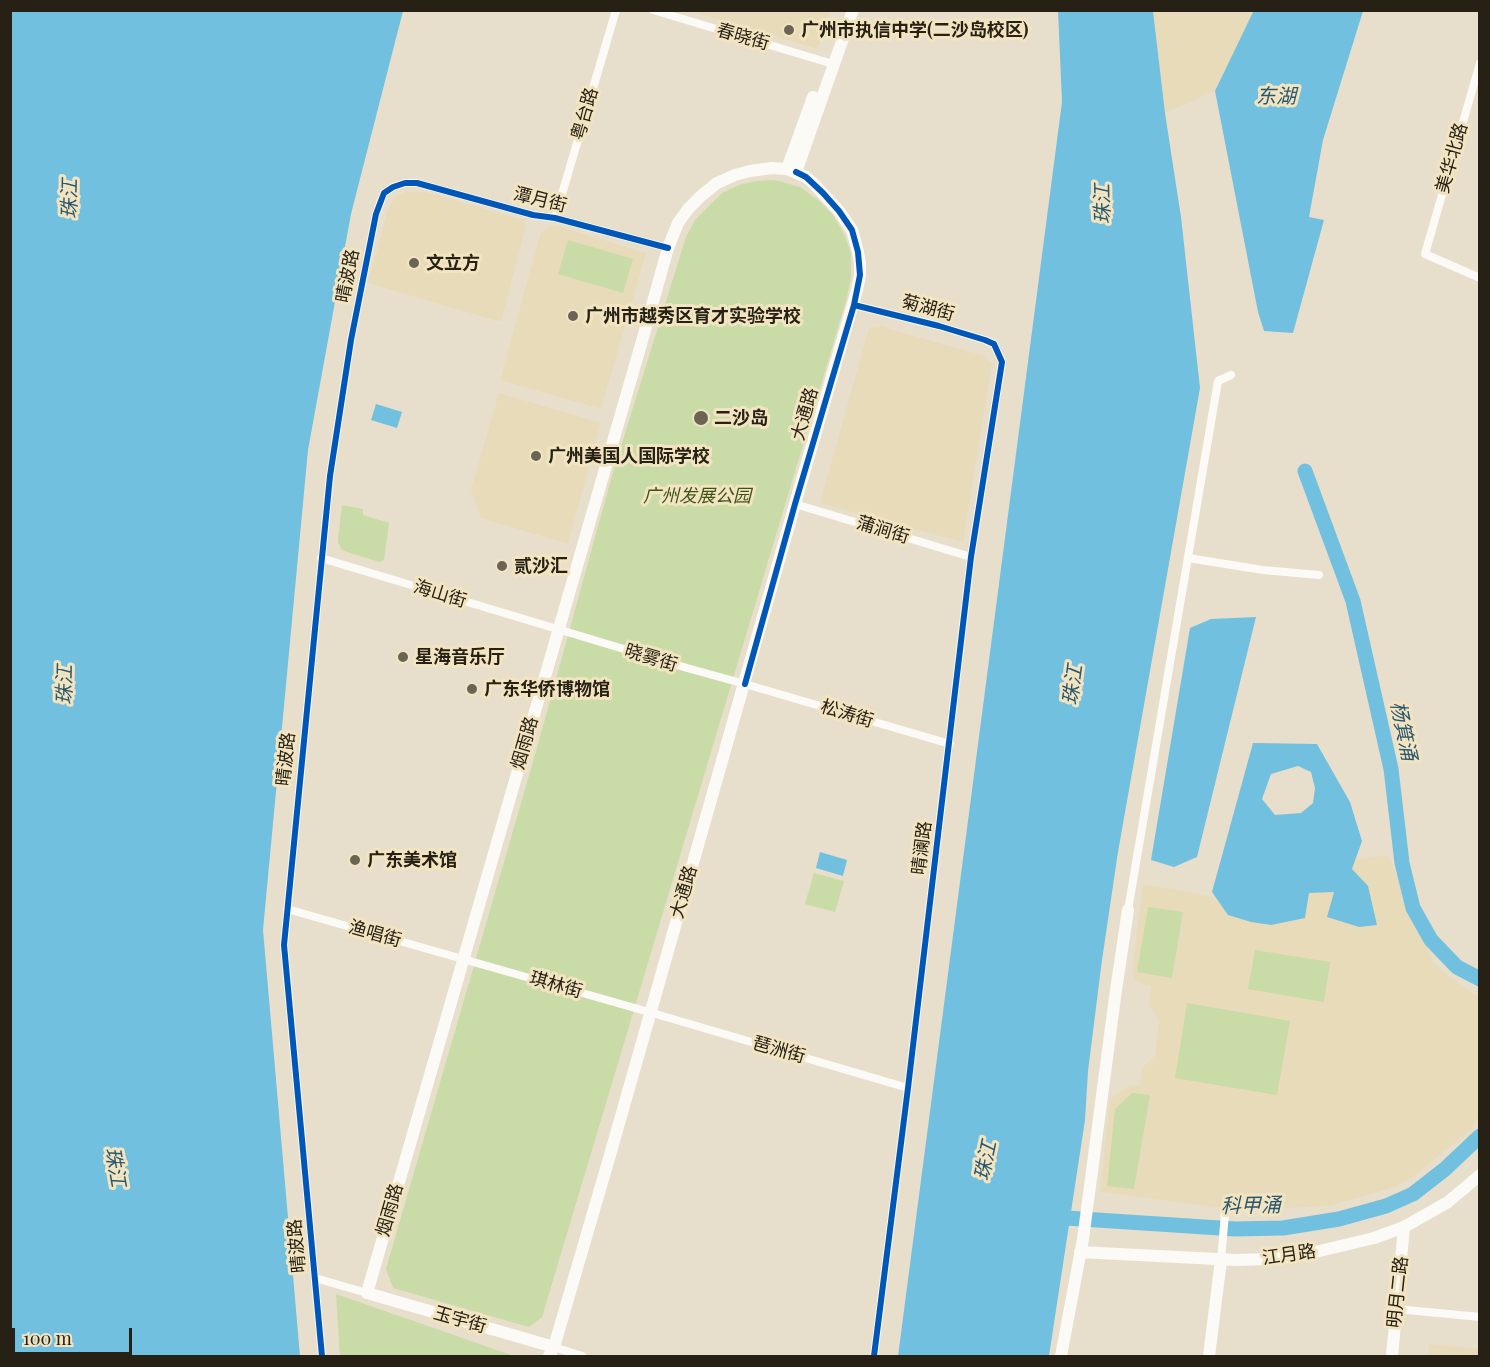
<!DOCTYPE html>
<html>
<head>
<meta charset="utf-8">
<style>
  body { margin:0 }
  #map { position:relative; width:1490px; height:1367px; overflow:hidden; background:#e7dfcb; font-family:"Playfair Display",serif }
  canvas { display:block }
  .frame { position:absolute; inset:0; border:12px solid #262114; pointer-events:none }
  .scale { position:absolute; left:12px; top:1328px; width:120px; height:27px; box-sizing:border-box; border:3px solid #262114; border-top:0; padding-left:8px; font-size:18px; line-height:21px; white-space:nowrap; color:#262114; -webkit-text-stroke:4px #f2e4c0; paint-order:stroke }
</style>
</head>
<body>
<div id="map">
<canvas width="1490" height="1367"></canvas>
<div class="frame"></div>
<div class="scale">100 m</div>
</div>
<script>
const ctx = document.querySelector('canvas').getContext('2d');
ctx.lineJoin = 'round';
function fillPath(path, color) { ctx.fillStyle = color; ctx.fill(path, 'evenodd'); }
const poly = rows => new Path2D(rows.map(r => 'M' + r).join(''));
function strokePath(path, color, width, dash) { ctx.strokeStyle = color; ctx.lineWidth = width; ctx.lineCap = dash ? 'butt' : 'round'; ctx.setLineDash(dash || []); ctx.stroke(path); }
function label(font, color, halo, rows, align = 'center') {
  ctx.font = font + ' "Playfair Display","Noto Sans SC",serif'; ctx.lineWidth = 6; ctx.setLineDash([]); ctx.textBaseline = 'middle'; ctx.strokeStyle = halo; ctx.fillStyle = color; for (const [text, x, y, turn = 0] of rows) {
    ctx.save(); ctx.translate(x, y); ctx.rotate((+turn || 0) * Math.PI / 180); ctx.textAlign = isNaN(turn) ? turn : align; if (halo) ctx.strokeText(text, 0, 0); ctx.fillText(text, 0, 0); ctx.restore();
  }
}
fillPath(poly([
  [690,11,830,11,818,49],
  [1153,11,1254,11,1215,91,1165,113],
  [408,191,426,192,524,220,526,226,501,322,368,283,388,209,396,196],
  [554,225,646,253,601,409,500,380,541,232],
  [879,326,985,356,992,364,963,542,820,503,869,328],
  [499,393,601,423,568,544,481,518,471,490],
  [1388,855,1434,964,1475,995,1479,996,1479,1115,1472,1129,1414,1176,1395,1187,1329,1206,1238,1210,1100,1192,1110,1099,1128,1086,1140,1085,1142,1068,1155,1056,1159,1021,1149,1004,1151,986,1141,984,1134,978,1132,970,1143,884,1213,897,1242,906,1303,885,1354,860],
  [1429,1344,1479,1349,1479,1356,1428,1356]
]), '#e8dbba');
fillPath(poly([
  [775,180,800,187,817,199,833,215,844,234,851,253,851,278,846,301,542,1317,529,1327,393,1288,386,1269,537,748,613,472,686,237,695,220,722,193,739,185,757,181],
  [568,240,633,259,623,293,558,274],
  [342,505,363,509,363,515,389,523,384,560,380,562,347,552,341,549,338,542,338,539],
  [814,873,844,881,835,912,805,904],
  [1148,907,1183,912,1172,978,1137,972],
  [1255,950,1330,962,1324,1002,1248,989],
  [1187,1003,1290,1021,1277,1095,1175,1078],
  [1132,1093,1150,1095,1134,1189,1107,1186,1115,1109],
  [336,1294,514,1356,340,1356]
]), '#c9dba6');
fillPath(poly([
  [1254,10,1363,11,1323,140,1309,217,1324,220,1293,333,1264,331,1258,312,1215,91],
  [10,11,403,11,351,214,308,450,263,930,300,1356,11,1356],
  [1058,11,1153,11,1165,113,1181,217,1200,388,1118,852,1102,960,1088,1071,1085,1120,1049,1356,898,1356,1062,102],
  [376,404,402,412,397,428,371,420],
  [1256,617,1197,857,1174,867,1151,860,1190,628,1211,619],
  [1253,743,1317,744,1350,802,1362,841,1352,869,1368,886,1377,925,1359,927,1327,917,1334,892,1309,893,1305,918,1271,925,1251,922,1228,915,1212,892],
  [1298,766,1311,772,1315,788,1313,803,1301,813,1275,815,1262,799,1271,774],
  [820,852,847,860,843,876,816,868]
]), '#72c0df');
strokePath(poly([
  [1305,471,1353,601,1391,769,1402,863,1413,908,1431,940,1457,967,1480,979],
  [1051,1217,1235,1229,1283,1228,1339,1219,1386,1206,1413,1194,1445,1169,1480,1136]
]), '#72c0df', 15);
strokePath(poly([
  [653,10,833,64],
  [1480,63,1425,254,1480,278],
  [555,218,616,10],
  [854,305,939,326,985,340,994,344,1002,362,971,557,908,1088,874,1356],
  [795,504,971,557],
  [321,558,687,668,745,684,950,744],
  [1188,558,1263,570,1319,575],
  [287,909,649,1012,908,1088],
  [1128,910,1218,381,1231,375],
  [1221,1260,1226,1202],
  [315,1278,367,1293],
  [1396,1309,1480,1317],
  [554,1347,582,1356],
  [322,1356,284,945,330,476,351,340,376,214,384,193,393,187,405,183,417,183,533,215,555,218,668,248]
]), '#fbfaf7', 8);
strokePath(poly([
  [787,169,813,97],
  [796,172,853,10],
  [1080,1252,1236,1260,1271,1259,1307,1254,1374,1238,1404,1227,1448,1202,1480,1175],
  [549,1356,554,1347,610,1155,795,504,857,290,860,275,860,263,858,252,852,230,839,211,814,184,806,177,787,169,772,168,750,171,735,175,717,183,701,196,688,209,678,223,668,248,642,341,367,1293,554,1347],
  [1061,1356,1083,1239,1116,990,1128,910],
  [1209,1356,1221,1260],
  [1392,1356,1404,1227]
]), '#fbfaf7', 12);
strokePath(poly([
  [854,305,939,326,985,340,994,344,1002,362,971,557,908,1088,874,1356],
  [745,684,795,504,854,305,860,275,858,252,852,230,839,211,823,193,806,177,796,172],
  [322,1356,284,945,330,476,351,340,376,214,384,193,393,187,405,183,417,183,533,215,555,218,668,248]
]), '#0057b8', 6);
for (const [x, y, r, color] of [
  [789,30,6,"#6a6454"],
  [414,263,6,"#6a6454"],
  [573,316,6,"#6a6454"],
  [701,418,8,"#6a6454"],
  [536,456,6,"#6a6454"],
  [502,566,6,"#6a6454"],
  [403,657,6,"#6a6454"],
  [472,689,6,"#6a6454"],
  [355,860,6,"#6a6454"]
]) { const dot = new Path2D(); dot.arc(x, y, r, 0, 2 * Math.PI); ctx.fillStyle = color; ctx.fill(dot); strokePath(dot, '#f2e4c0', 2); }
label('bold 18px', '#262114', '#f2e4c0', [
  ["广州市执信中学(二沙岛校区)",801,30],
  ["文立方",426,263],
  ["广州市越秀区育才实验学校",585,316],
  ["二沙岛",714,418],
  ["广州美国人国际学校",548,456],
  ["贰沙汇",514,566],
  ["星海音乐厅",415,657],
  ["广东华侨博物馆",484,689],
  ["广东美术馆",367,860]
], 'left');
label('18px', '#262114', '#f2e4c0', [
  ["春晓街",743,37,16],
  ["粤台路",585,114,-74],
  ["美华北路",1452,158,-74],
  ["潭月街",540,200,14],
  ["晴波路",348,276,-79],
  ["菊湖街",928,308,15],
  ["大通路",805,414,-74],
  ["蒲涧街",883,530,17],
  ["海山街",440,594,17],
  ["晓雾街",651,658,17],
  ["松涛街",847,714,17],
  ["烟雨路",525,743,-74],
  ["晴波路",286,759,-84],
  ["晴澜路",922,848,-83],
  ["大通路",684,892,-74],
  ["渔唱街",375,934,16],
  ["琪林街",556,985,16],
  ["琶洲街",779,1050,16],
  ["烟雨路",390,1210,-74],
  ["晴波路",297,1246,-95],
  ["江月路",1289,1255,-8],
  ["明月二路",1398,1292,-84],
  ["玉宇街",460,1320,16]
]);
label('italic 18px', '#3a5517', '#f2e4c0', [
  ["广州发展公园",697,496]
]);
label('italic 20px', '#2a576e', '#f2e4c0', [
  ["东湖",1276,97],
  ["珠江",70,199,-89],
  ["珠江",1103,204,-91],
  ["珠江",65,685,-89],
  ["珠江",1073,685,-82],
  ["杨箕涌",1403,731,78],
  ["珠江",986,1161,-78],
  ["珠江",115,1167,80],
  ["科甲涌",1251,1206,-1]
]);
</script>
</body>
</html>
